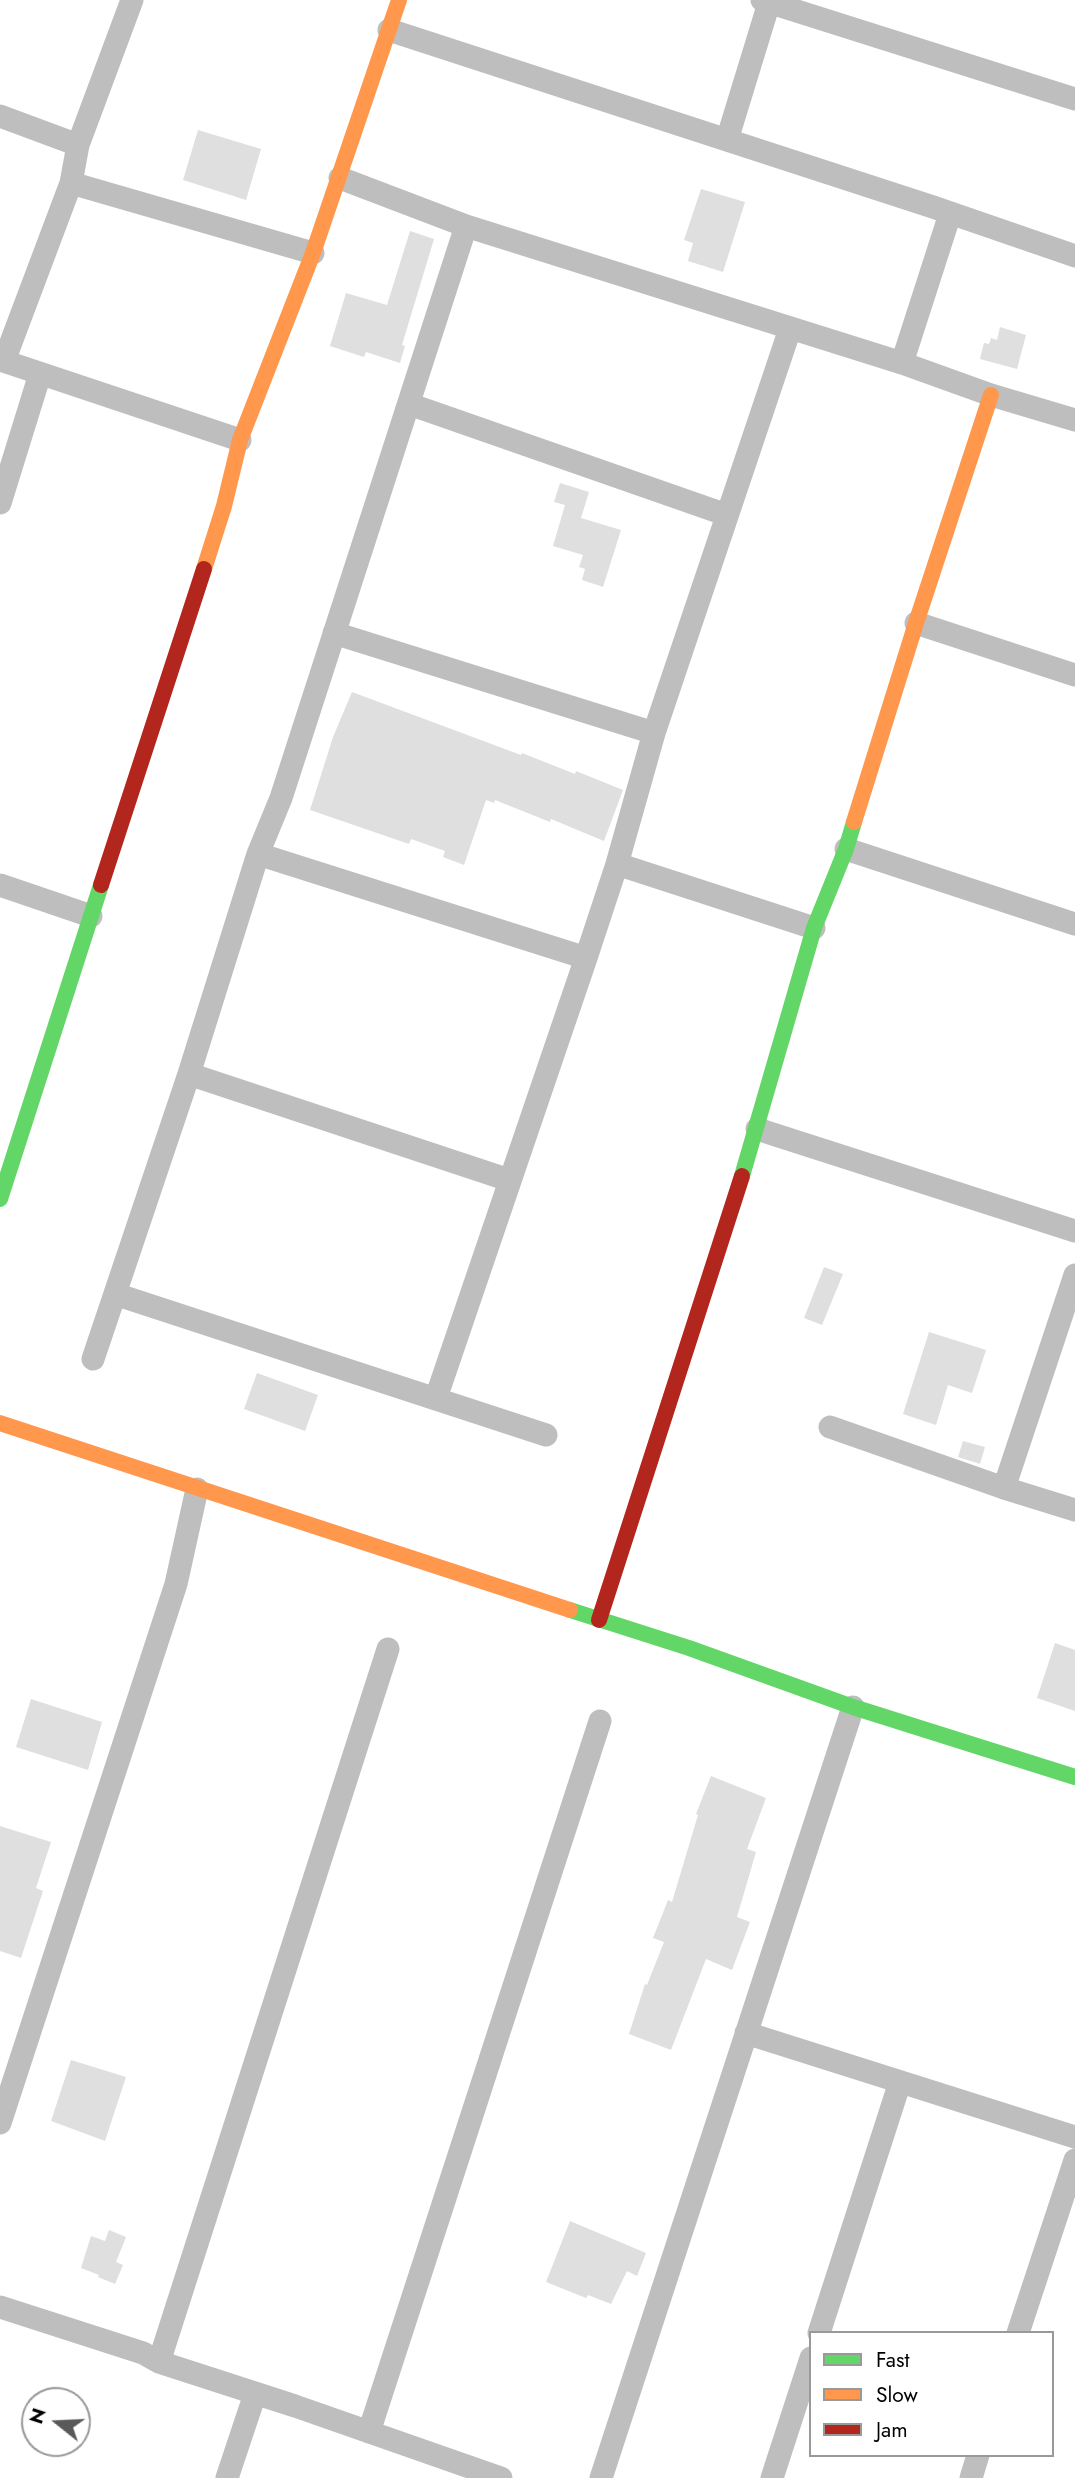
<!DOCTYPE html>
<html>
<head>
<meta charset="utf-8">
<style>
  body { margin:0 }
  #map { position:relative; width:1075px; height:2478px; overflow:hidden; background:#fff; font-family:Jost,sans-serif }
  canvas { display:block }
  .legend { position:absolute; left:809px; top:2331px; width:245px; height:126px; box-sizing:border-box; background:#fff; border:2px solid #999; margin:0; padding:9px 12px; list-style:none; font-size:21px; color:#000 }
  .legend li { display:flex; align-items:center; gap:14px; height:35px }
  .legend b { width:35px; border:2px solid #999 }
  .north { position:absolute; left:21px; top:2387px; width:70px; height:70px; box-sizing:border-box; background:#fff; border:2px solid #999; border-radius:50%; rotate:288deg; font-size:19px; font-weight:700; line-height:28px; text-align:center; color:#000 }
  .north::after { content:''; display:block; margin:auto; width:24px; height:32px; background:#595959; clip-path:polygon(50% 0,100% 100%,50% 72%,0 100%) }
</style>
</head>
<body>
<div id="map">
<canvas width="1075" height="2478"></canvas>
<ul class="legend">
<li><b style="height:9px;background:#63d668"></b>Fast</li>
<li><b style="height:9px;background:#ff974d"></b>Slow</li>
<li><b style="height:9px;background:#b3261e"></b>Jam</li>
</ul>
<div class="north">N</div>
</div>
<script>
const ctx = document.querySelector('canvas').getContext('2d');
ctx.lineJoin = 'round';
function fillPath(path, color) { ctx.fillStyle = color; ctx.fill(path, 'evenodd'); }
const poly = rows => new Path2D(rows.map(r => 'M' + r).join(''));
function strokePath(path, color, width, dash) { ctx.strokeStyle = color; ctx.lineWidth = width; ctx.lineCap = dash ? 'butt' : 'round'; ctx.setLineDash(dash || []); ctx.stroke(path); }
fillPath(poly([
  [198,130,261,149,246,200,183,180],
  [701,189,745,202,723,272,688,261,693,243,684,240],
  [410,231,434,239,402,345,405,346,400,363,366,352,364,357,330,346,346,293,387,305],
  [1000,327,1026,335,1017,369,980,359,984,343,989,344,991,338,997,340],
  [560,483,589,492,581,518,621,530,603,587,582,580,585,569,579,567,583,555,553,546,565,505,554,502],
  [352,692,521,755,522,753,575,774,576,771,623,790,604,841,551,819,550,822,495,800,494,803,486,800,464,865,443,857,445,851,411,839,409,844,310,810,333,737],
  [824,1267,843,1274,822,1325,804,1318],
  [929,1332,986,1350,972,1393,948,1385,936,1425,903,1414],
  [257,1373,318,1395,305,1431,244,1409],
  [963,1441,985,1447,980,1464,958,1457],
  [1055,1643,1075,1650,1075,1711,1037,1698],
  [31,1699,102,1722,88,1770,16,1747],
  [711,1776,766,1798,747,1849,756,1852,737,1917,750,1922,732,1970,706,1959,671,2050,629,2034,645,1984,647,1985,664,1942,653,1938,668,1900,672,1902,698,1815,696,1814],
  [0,1826,51,1842,36,1888,43,1891,21,1958,0,1951],
  [71,2060,126,2077,105,2141,51,2121],
  [570,2221,646,2253,637,2276,627,2271,611,2304,588,2295,586,2298,546,2282],
  [109,2230,126,2237,116,2262,123,2265,115,2284,98,2277,99,2275,81,2268,91,2236,105,2241]
]), '#dfdfdf');
strokePath(poly([
  [762,0,1075,99],
  [389,30,933,207,1075,256],
  [0,116,78,145],
  [727,140,769,3],
  [340,178,466,226,902,363,991,395,1075,420],
  [71,183,313,253],
  [0,360,240,440],
  [4,361,71,183,78,145,132,0],
  [902,363,950,214],
  [409,404,727,515],
  [0,503,40,374],
  [916,623,1075,675],
  [334,633,654,733],
  [846,849,1075,924],
  [258,854,586,958],
  [617,864,814,928],
  [0,885,91,916],
  [189,1074,509,1180],
  [757,1129,1075,1231],
  [115,1294,546,1435],
  [93,1359,189,1074,258,854,281,798,466,226],
  [436,1398,586,958,617,864,654,733,790,329],
  [830,1427,1004,1488,1075,1510],
  [1004,1488,1075,1275],
  [746,2033,1075,2137],
  [0,2123,176,1584,197,1489],
  [0,2307,143,2353,159,2362,295,2406,501,2478],
  [819,2333,900,2082],
  [1018,2333,1075,2160],
  [159,2362,388,1649],
  [369,2432,600,1721],
  [227,2478,255,2394],
  [601,2478,853,1707],
  [772,2478,811,2358],
  [971,2478,978,2455]
]), '#bebebe', 23);
strokePath(poly([
  [742,1176,814,928,846,849,854,822],
  [0,1199,101,885],
  [570,1610,689,1648,853,1707,1075,1777]
]), '#63d668', 16);
strokePath(poly([
  [204,569,224,506,240,440,313,253,399,0],
  [854,822,916,623,991,395],
  [0,1423,570,1610]
]), '#ff974d', 16);
strokePath(poly([
  [101,885,204,569],
  [599,1620,742,1176]
]), '#b3261e', 16);
</script>
</body>
</html>
